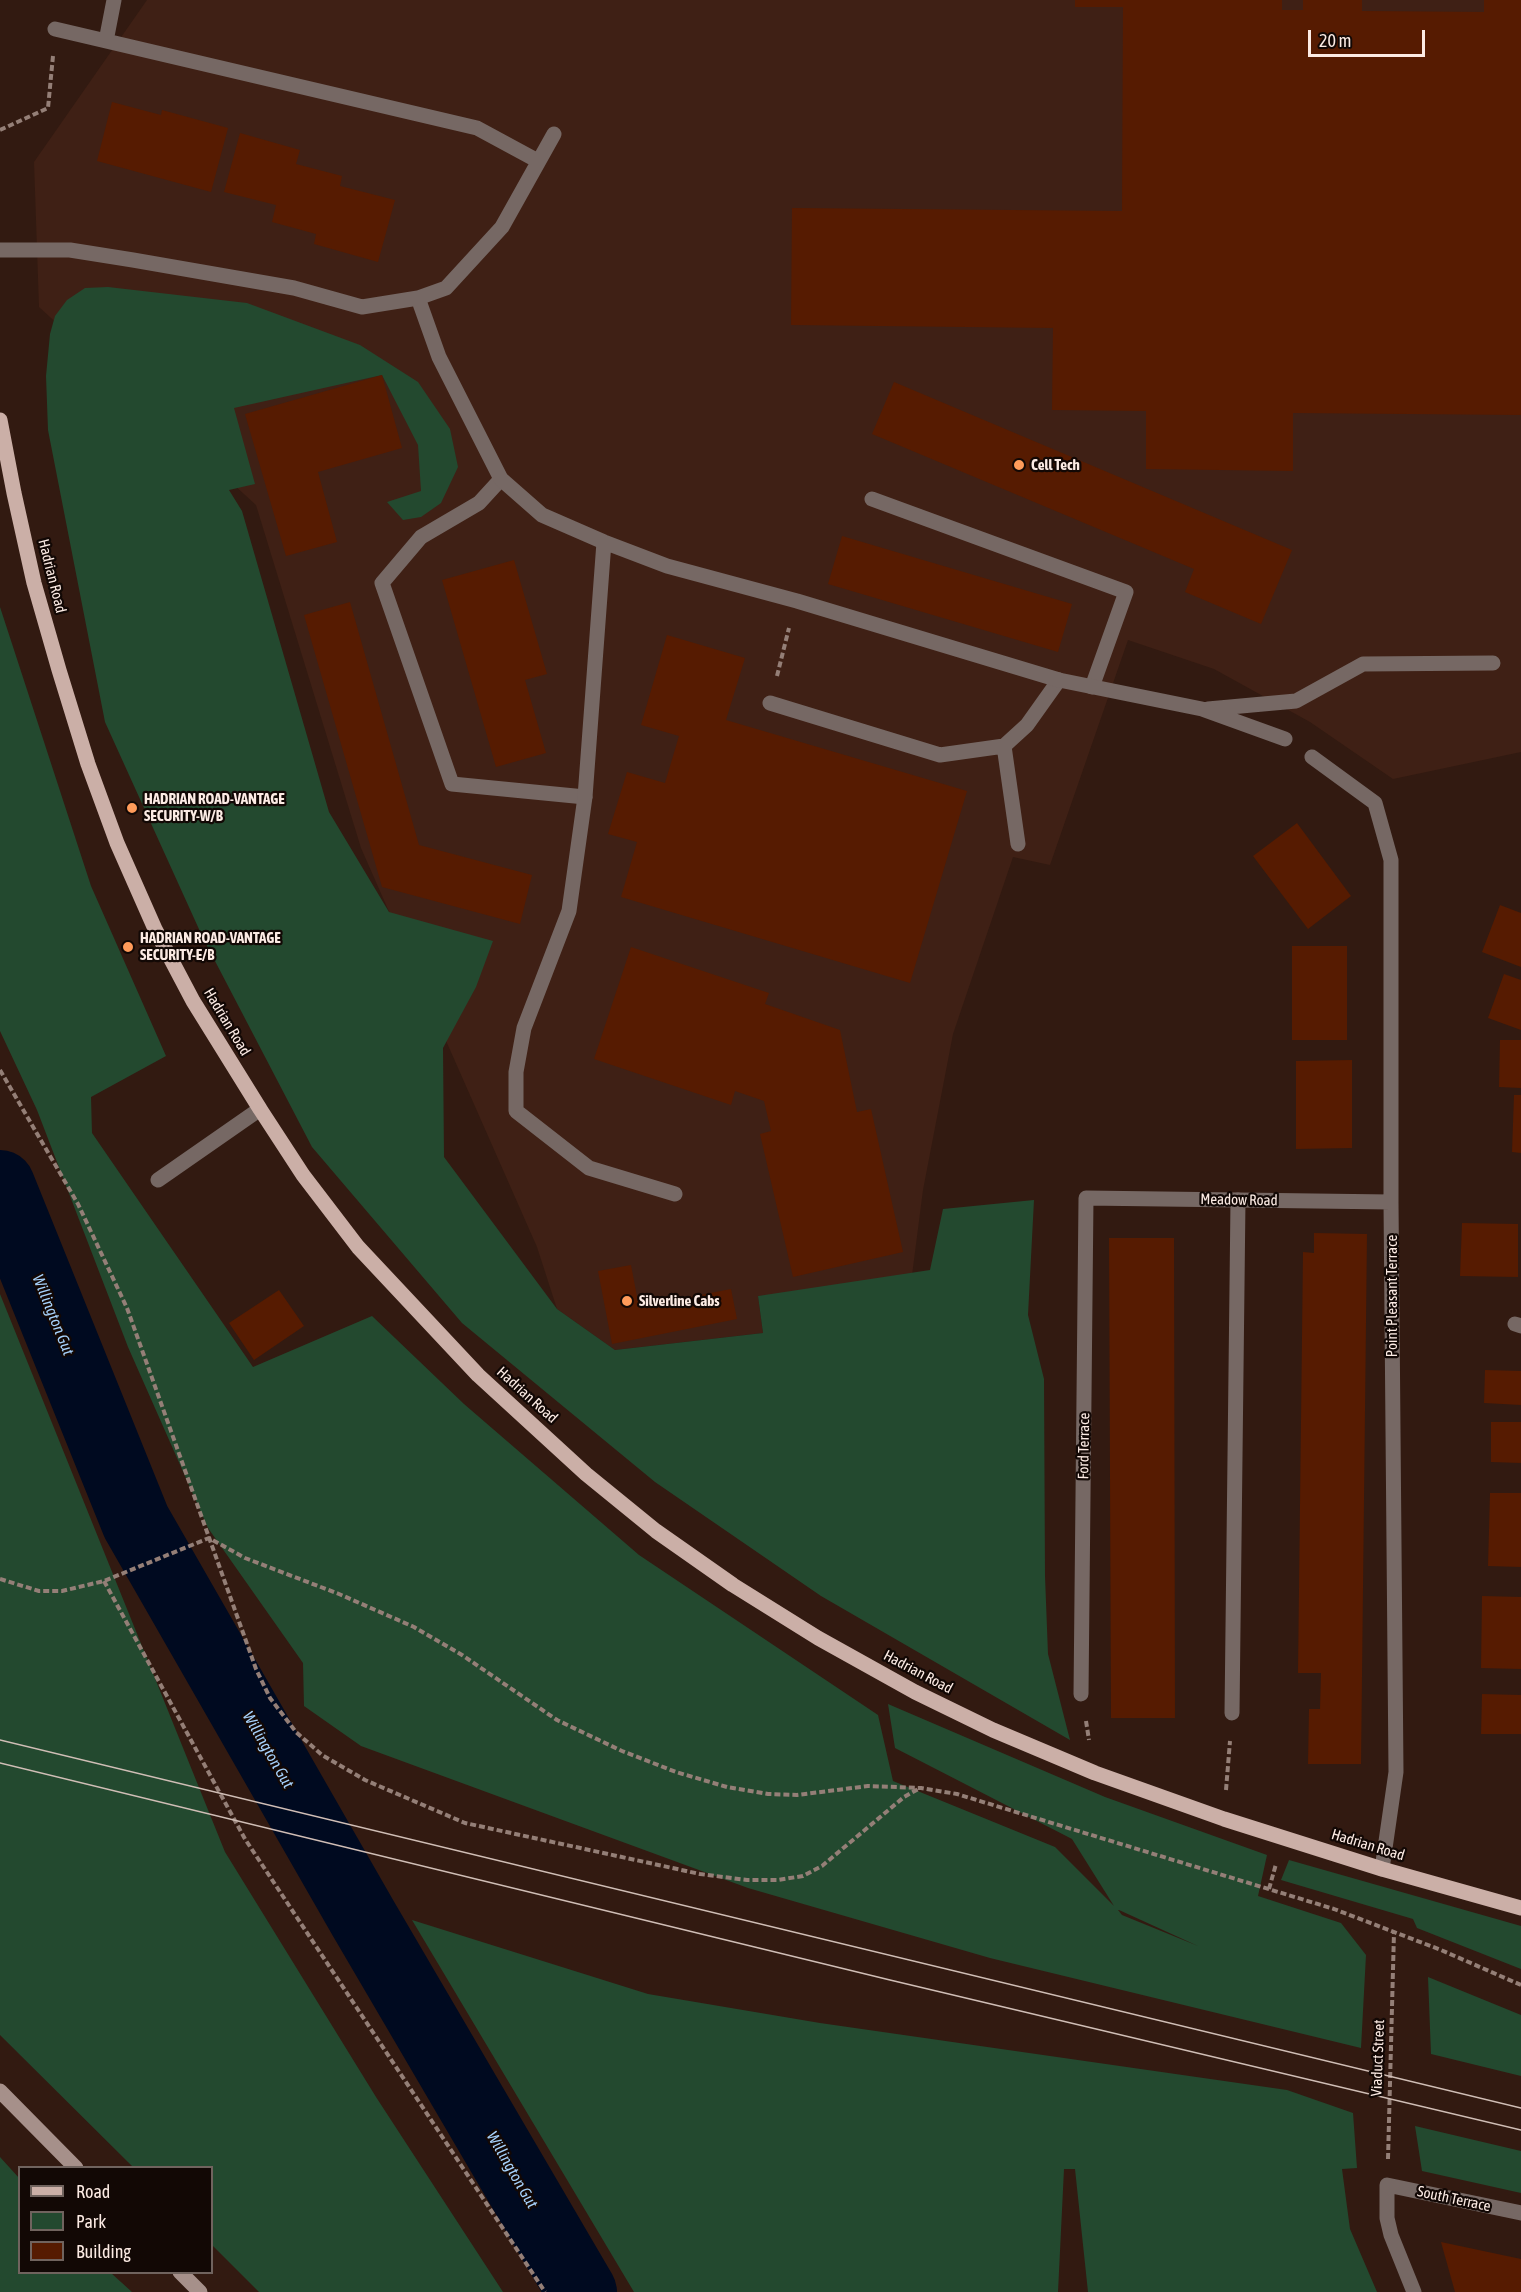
<!DOCTYPE html>
<html>
<head>
<meta charset="utf-8">
<style>
  body { margin:0 }
  #map { position:relative; width:1521px; height:2292px; overflow:hidden; background:#321a11; font-family:"Asap Condensed",sans-serif }
  canvas { display:block }
  .legend { position:absolute; left:18px; top:2166px; width:195px; height:108px; box-sizing:border-box; background:#120805; border:2px solid #70635e; margin:0; padding:8px 10px; list-style:none; font-size:18px; color:#fcebe4 }
  .legend li { display:flex; align-items:center; gap:12px; height:30px }
  .legend b { width:30px; border:2px solid #70635e }
  .scale { position:absolute; left:1308px; top:30px; width:117px; height:27px; box-sizing:border-box; border:3px solid #fcebe4; border-top:0; padding-left:8px; font-size:18px; line-height:21px; white-space:nowrap; color:#fcebe4; -webkit-text-stroke:4px #120805; paint-order:stroke }
</style>
</head>
<body>
<div id="map">
<canvas width="1521" height="2292"></canvas>
<ul class="legend">
<li><b style="height:8px;background:#cbafa7"></b>Road</li>
<li><b style="height:16px;background:#23492f"></b>Park</li>
<li><b style="height:16px;background:#561b01"></b>Building</li>
</ul>
<div class="scale">20 m</div>
</div>
<script>
const ctx = document.querySelector('canvas').getContext('2d');
ctx.lineJoin = 'round';
function fillPath(path, color) { ctx.fillStyle = color; ctx.fill(path, 'evenodd'); }
const poly = rows => new Path2D(rows.map(r => 'M' + r).join(''));
function strokePath(path, color, width, dash) { ctx.strokeStyle = color; ctx.lineWidth = width; ctx.lineCap = dash ? 'butt' : 'round'; ctx.setLineDash(dash || []); ctx.stroke(path); }
function label(font, color, halo, rows, align = 'center') {
  ctx.font = font + ' "Asap Condensed",sans-serif'; ctx.lineWidth = 4.5; ctx.setLineDash([]); ctx.textBaseline = 'middle'; ctx.strokeStyle = halo; ctx.fillStyle = color; for (const [text, x, y, turn = 0] of rows) {
    ctx.save(); ctx.translate(x, y); ctx.rotate((+turn || 0) * Math.PI / 180); ctx.textAlign = isNaN(turn) ? turn : align; if (halo) ctx.strokeText(text, 0, 0); ctx.fillText(text, 0, 0); ctx.restore();
  }
}
fillPath(poly([
  [147,0,1521,0,1521,752,1393,779,1310,722,1214,669,1128,640,1050,865,1013,857,953,1034,923,1190,911,1283,758,1296,763,1333,615,1350,557,1309,537,1247,361,848,256,505,39,307,34,162]
]), '#3f2015');
fillPath(poly([
  [108,287,247,303,360,345,418,382,450,429,458,467,441,503,421,517,403,520,387,502,421,491,418,445,382,375,234,408,255,484,229,490,242,511,329,812,389,912,493,941,476,987,443,1048,444,1157,557,1309,615,1350,763,1333,758,1296,930,1270,943,1209,1034,1200,1028,1315,1044,1379,1045,1576,1048,1654,1070,1740,821,1596,655,1482,462,1323,312,1147,203,938,105,722,48,430,46,376,50,334,55,316,67,300,85,288],
  [0,607,91,886,166,1056,91,1097,92,1133,253,1367,372,1316,464,1404,639,1555,878,1715,893,1781,1055,1847,1114,1906,1072,1839,895,1748,888,1704,1105,1797,1267,1855,1258,1896,1341,1923,1366,1955,1361,2048,990,1958,748,1888,361,1746,304,1706,303,1663,208,1528,128,1347,37,1110,0,1031],
  [1118,1910,1119,1910,1198,1946,1122,1915],
  [0,1294,225,1852,376,2097,503,2292,259,2292,212,2245,212,2168,133,2167,0,2035],
  [1289,1860,1521,1926,1521,1969,1417,1928,1413,1919,1281,1880],
  [412,1920,648,1994,820,2023,1287,2090,1353,2113,1357,2168,1342,2169,1350,2229,1377,2292,1088,2292,1075,2169,1064,2169,1058,2292,634,2292],
  [1428,1977,1521,2015,1521,2076,1431,2054],
  [1415,2126,1521,2151,1521,2193,1422,2171],
  [0,2157,19,2178,20,2272,111,2273,132,2292,0,2292]
]), '#23492f');
strokePath(poly([
  [0,1185,136,1522,363,1918,582,2292]
]), '#000a20', 70);
fillPath(poly([
  [1075,0,1282,0,1282,10,1303,10,1303,0,1362,0,1362,11,1484,12,1484,0,1521,0,1521,415,1293,413,1293,471,1146,469,1146,411,1052,410,1053,328,791,325,792,208,1122,211,1123,7,1075,7],
  [112,102,161,115,162,110,228,128,211,192,97,161],
  [240,133,300,150,296,164,342,176,340,186,395,200,378,262,314,244,316,234,272,222,276,205,224,192],
  [382,375,402,448,318,472,337,542,286,556,245,414],
  [894,382,1292,550,1261,624,1185,592,1194,569,872,434],
  [842,536,1072,604,1058,652,828,584],
  [514,560,547,674,525,680,546,753,496,767,442,580],
  [350,602,419,845,532,875,520,924,382,887,304,615],
  [667,635,745,658,726,720,967,791,910,983,621,897,637,842,608,834,627,772,665,783,679,736,641,725],
  [1297,823,1351,896,1308,929,1253,856],
  [1500,905,1521,913,1521,967,1482,952],
  [1292,946,1347,946,1347,1040,1292,1040],
  [631,947,769,993,765,1004,840,1030,857,1112,871,1109,903,1252,793,1277,760,1134,771,1131,764,1101,735,1091,731,1105,594,1059],
  [1504,974,1521,980,1521,1030,1488,1018],
  [1500,1040,1521,1040,1521,1088,1499,1087],
  [1352,1060,1352,1148,1296,1149,1296,1061],
  [1514,1095,1521,1095,1521,1153,1512,1152],
  [1462,1223,1518,1224,1518,1277,1460,1276],
  [1314,1233,1367,1234,1361,1764,1308,1764,1309,1709,1320,1709,1321,1673,1298,1673,1303,1252,1314,1253],
  [1109,1238,1174,1238,1175,1718,1111,1718],
  [631,1265,639,1307,731,1289,737,1319,612,1344,598,1271],
  [279,1290,304,1326,254,1360,229,1323],
  [1485,1370,1521,1371,1521,1405,1484,1403],
  [1491,1422,1521,1422,1521,1463,1491,1462],
  [1490,1493,1521,1493,1521,1567,1488,1566],
  [1482,1596,1521,1597,1521,1669,1481,1668],
  [1482,1694,1521,1695,1521,1734,1481,1734],
  [1441,2242,1521,2259,1521,2292,1455,2292]
]), '#561b01');
strokePath(poly([
  [0,130,48,108,53,56],
  [777,676,789,628],
  [0,1070,78,1204,127,1308,256,1669,270,1698,296,1732,322,1755,365,1780,465,1823,700,1874,747,1880,778,1880,803,1876,822,1866,904,1797,920,1788],
  [0,1579,39,1591,62,1591,104,1581,209,1538,245,1558,339,1594,414,1627,462,1655,557,1720,622,1751,676,1772,727,1787,768,1794,797,1795,868,1786,921,1788,957,1794,1334,1909,1441,1950,1521,1985],
  [104,1581,245,1839,545,2292],
  [1086,1721,1089,1740],
  [1226,1790,1230,1741],
  [1269,1889,1276,1864],
  [1388,2159,1394,1932]
]), '#947f77', 4, [6, 3]);
strokePath(poly([
  [501,479,479,503,421,537,382,583,452,784,585,797],
  [872,499,1126,592,1092,687],
  [770,703,940,755,1004,746],
  [1018,844,1004,746,1027,725,1059,680],
  [158,1180,260,1109],
  [1515,1324,1521,1326],
  [1232,1713,1238,1200]
]), '#766864', 15);
strokePath(poly([
  [55,29,477,128,538,161],
  [106,41,114,0],
  [0,250,70,250,133,260,294,288,362,307,418,298,439,357,501,479,542,515,604,542,667,566,797,601,1059,680,1202,709,1285,739],
  [418,298,446,288,502,227,554,134],
  [604,542,585,797,569,911,524,1028,516,1072,516,1111,589,1168,675,1194],
  [1208,709,1296,701,1363,664,1493,663],
  [1312,757,1375,803,1391,860,1391,1202,1396,1772,1382,1869],
  [1081,1694,1086,1198,1391,1202],
  [1414,2292,1391,2235,1387,2218,1387,2185,1521,2213]
]), '#766864', 15);
strokePath(poly([
  [0,2091,76,2168],
  [180,2272,200,2292]
]), '#a6908a', 15);
strokePath(poly([
  [0,420,14,493,34,583,59,670,88,764,117,843,155,929,193,1001,260,1109,303,1175,358,1247,478,1375,586,1474,656,1531,733,1585,818,1638,915,1692,993,1730,1095,1773,1224,1819,1382,1869,1521,1908]
]), '#cbafa7', 15);
strokePath(poly([
  [0,1740,1521,2108],
  [0,1763,890,1980,1521,2130]
]), '#d0beb6', 1.5);
for (const [x, y, r, color] of [
  [1019,465,6,"#ff9b5a"],
  [132,808,6,"#ff9b5a"],
  [128,947,6,"#ff9b5a"],
  [627,1301,6,"#ff9b5a"]
]) { const dot = new Path2D(); dot.arc(x, y, r, 0, 2 * Math.PI); ctx.fillStyle = color; ctx.fill(dot); strokePath(dot, '#120805', 2); }
label('bold 15px', '#fcebe4', '#120805', [
  ["Cell Tech",1031,465],
  ["HADRIAN ROAD-VANTAGE",144,799],
  ["SECURITY-W/B",144,816],
  ["HADRIAN ROAD-VANTAGE",140,938],
  ["SECURITY-E/B",140,955],
  ["Silverline Cabs",639,1301]
], 'left');
label('15px', '#fcebe4', '#120805', [
  ["Hadrian Road",52,576,76],
  ["Hadrian Road",227,1022,59],
  ["Meadow Road",1239,1200,1],
  ["Point Pleasant Terrace",1392,1296,-90],
  ["Hadrian Road",527,1395,42],
  ["Ford Terrace",1084,1446,-89],
  ["Hadrian Road",918,1672,28],
  ["Hadrian Road",1368,1845,17],
  ["Viaduct Street",1378,2058,-88],
  ["South Terrace",1454,2199,12]
]);
label('italic 16px', '#a6d1fb', '#120805', [
  ["Willington Gut",53,1315,68],
  ["Willington Gut",268,1750,60],
  ["Willington Gut",512,2170,60]
]);
</script>
</body>
</html>
